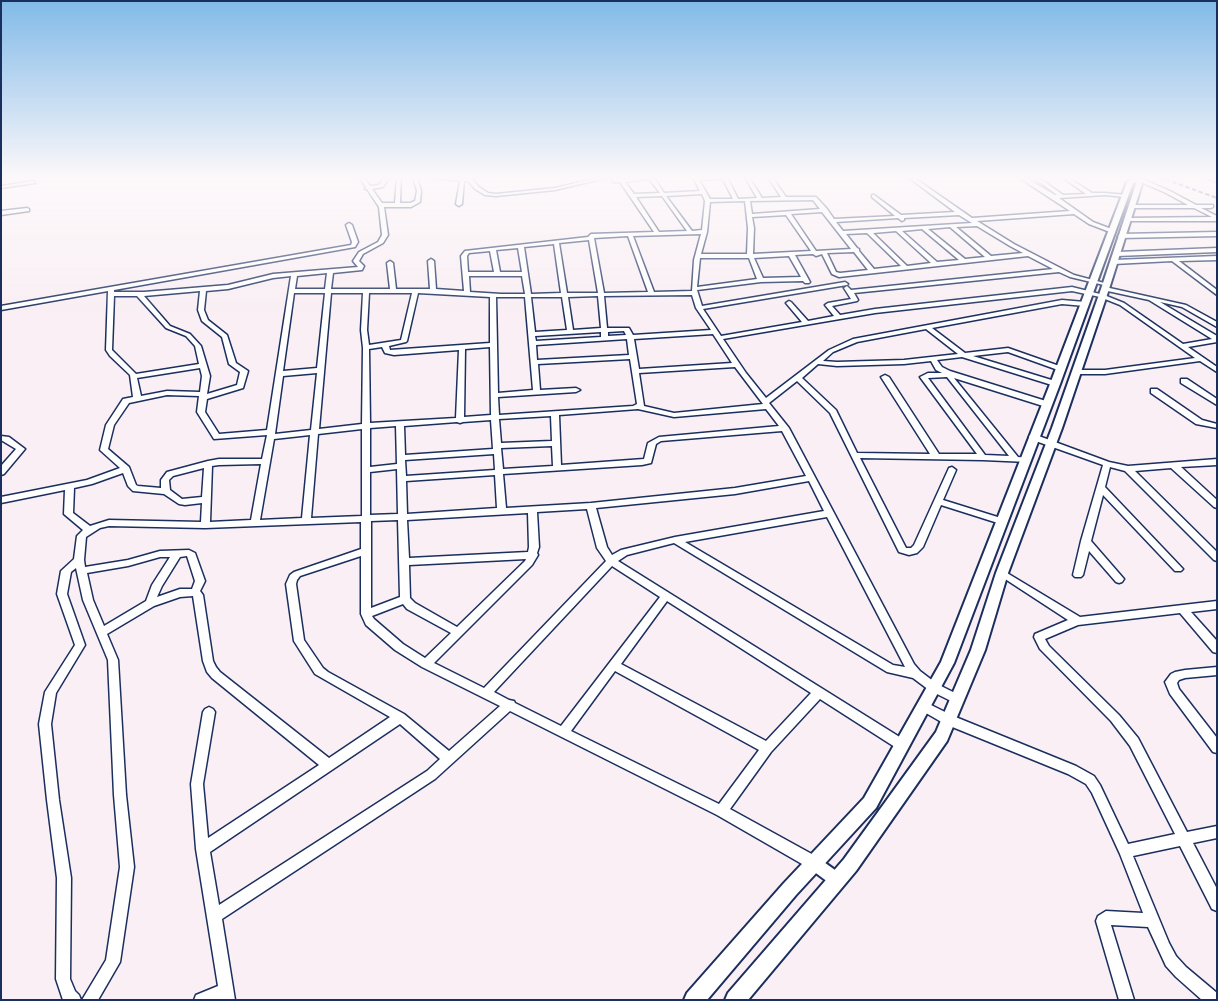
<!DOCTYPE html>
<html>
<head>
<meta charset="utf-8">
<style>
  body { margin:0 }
  #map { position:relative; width:1218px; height:1001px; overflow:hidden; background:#f9eff4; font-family:"Gochi Hand",sans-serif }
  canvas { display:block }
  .frame { position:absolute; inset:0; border:2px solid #1b2f5e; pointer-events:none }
</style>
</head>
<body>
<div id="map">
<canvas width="1218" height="1001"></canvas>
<div class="frame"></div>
</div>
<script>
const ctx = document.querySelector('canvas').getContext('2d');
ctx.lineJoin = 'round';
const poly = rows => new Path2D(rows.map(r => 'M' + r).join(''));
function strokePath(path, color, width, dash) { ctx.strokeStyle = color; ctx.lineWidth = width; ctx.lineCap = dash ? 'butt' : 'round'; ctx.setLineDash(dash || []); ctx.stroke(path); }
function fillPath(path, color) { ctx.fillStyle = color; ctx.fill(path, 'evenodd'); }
const minor = poly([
  [359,177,363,177,370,186,379,185,385,177,390,177,383,187,372,189,382,203,395,203,397,177,401,177,400,203,410,203,415,201,417,191,413,177,417,177,421,191,420,202,411,207,384,207,388,235,383,243,363,254,359,261,364,266,362,270,333,273,331,289,390,289,387,263,390,261,393,263,396,289,430,289,428,261,431,259,434,261,436,289,464,291,461,256,465,251,588,237,591,234,654,232,620,182,613,182,611,177,615,177,617,179,641,177,654,178,664,193,700,191,693,177,727,177,738,199,757,198,745,177,749,177,762,198,781,197,768,177,772,177,786,197,816,197,827,209,834,219,895,216,872,197,872,195,874,195,901,215,955,212,908,177,913,177,972,218,1070,211,1018,177,1024,177,1055,195,1057,195,1033,177,1038,177,1063,195,1086,194,1062,177,1067,177,1092,193,1105,193,1127,195,1127,197,1125,197,1105,195,1059,198,1093,222,1114,230,1114,232,1110,232,1089,224,1074,214,977,221,1014,244,1074,275,1108,284,1108,286,1070,277,1059,272,854,293,858,300,857,301,832,306,840,315,875,309,1072,287,1104,295,1124,303,1183,344,1212,339,1149,300,1103,290,1103,288,1105,287,1186,305,1217,322,1217,327,1182,307,1160,302,1217,336,1217,342,1188,347,1217,367,1217,372,1200,361,1105,374,1073,374,1072,372,1076,370,1105,370,1195,358,1120,305,1100,297,1072,291,875,313,723,339,746,373,766,398,829,350,853,339,1062,300,1085,302,1088,304,1085,306,1062,304,932,328,965,353,1008,348,1065,368,1064,370,1058,370,1008,352,973,356,1058,382,1059,384,1055,386,962,357,937,360,942,367,950,371,1049,402,1050,404,1049,406,1043,406,954,378,1018,457,1028,458,1029,460,1028,462,983,460,860,458,906,548,911,548,914,545,949,468,952,467,956,470,943,500,1004,519,1006,521,1001,524,941,505,923,547,917,553,909,555,899,552,830,413,797,381,769,403,789,428,914,664,920,671,937,684,961,696,963,699,961,702,957,704,929,690,913,678,887,672,674,543,627,555,618,561,906,741,908,745,906,749,902,750,898,749,820,699,771,752,730,809,819,858,821,863,819,868,814,870,809,868,717,815,510,711,435,779,222,919,235,1000,194,1000,196,995,218,986,196,849,191,784,203,712,205,709,209,707,213,709,215,712,203,784,208,838,319,765,212,678,207,672,203,661,193,596,180,597,154,606,107,634,118,660,126,795,134,867,120,962,98,1000,82,1000,106,960,120,867,114,795,108,660,83,600,76,568,71,572,67,594,85,645,56,693,51,724,59,800,71,878,70,979,75,991,79,995,81,1000,63,1000,56,979,57,878,47,800,39,724,45,692,75,645,57,594,61,571,74,559,77,536,83,530,64,514,65,490,1,503,1,497,87,480,120,468,100,450,106,425,123,399,133,397,130,375,110,356,106,350,108,291,1,310,1,306,351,245,352,242,346,225,349,223,352,225,358,242,355,247,114,290,114,292,144,292,228,285,273,274,358,267,353,261,359,252,378,242,382,235,379,207,367,189,365,189,366,187,359,177],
  [648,179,650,180,660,193,634,194,625,182,648,179],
  [723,179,733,199,710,199,699,180,723,179],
  [702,194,705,201,702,230,692,231,666,196,702,194],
  [662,196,687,231,659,232,636,197,662,196],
  [813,200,820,209,752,214,750,201,813,200],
  [745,201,748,228,747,254,701,254,707,232,710,202,745,201],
  [822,212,851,249,816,251,791,214,822,212],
  [786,215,811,251,753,254,754,228,752,217,786,215],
  [959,215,972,223,843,231,836,222,898,218,902,221,904,220,904,218,959,215],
  [977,226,1010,246,1023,253,991,256,956,227,977,226],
  [950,227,985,257,965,259,928,229,950,227],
  [922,229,959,260,937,262,902,231,922,229],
  [896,231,931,263,907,266,873,233,896,231],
  [867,233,901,266,874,269,859,251,859,249,857,248,846,234,867,233],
  [701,234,694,260,692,291,654,292,633,236,701,234],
  [628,236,648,292,604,293,594,238,628,236],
  [589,240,598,293,567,293,559,243,589,240],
  [554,244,561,293,531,294,524,247,554,244],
  [518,248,522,272,500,272,496,250,518,248],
  [490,251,494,272,468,272,467,256,469,253,490,251],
  [854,252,868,270,840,273,836,272,827,253,854,252],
  [813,254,816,256,822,254,832,274,839,277,1028,256,1053,269,851,290,847,286,844,288,851,299,828,303,825,305,834,316,808,321,791,302,789,301,786,303,802,322,721,336,703,309,847,285,848,284,845,282,702,306,697,290,761,282,803,281,805,283,809,283,810,282,795,255,813,254],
  [789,256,801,277,763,278,754,258,789,256],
  [700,258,749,258,757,279,697,287,700,258],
  [327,273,325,289,295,289,297,276,327,273],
  [291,276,267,430,219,434,205,412,207,399,243,388,248,371,236,363,227,335,208,320,204,310,206,291,228,289,273,278,291,276],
  [469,276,522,276,525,294,501,294,470,292,469,276],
  [200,291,198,310,202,321,222,337,229,364,240,372,237,385,207,394,210,376,201,346,190,334,170,326,144,296,200,291],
  [294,293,325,293,317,368,283,371,294,293],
  [331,293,363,293,361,330,363,348,362,424,319,429,331,293],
  [369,293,412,293,401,340,369,345,367,330,369,293],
  [418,293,490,297,490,343,390,350,389,346,406,342,407,341,418,293],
  [692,295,696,308,711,330,633,335,629,328,607,328,604,296,692,295],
  [114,296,137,296,166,328,186,336,195,346,199,364,136,374,112,350,114,296],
  [598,296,601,328,573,330,568,297,598,296],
  [496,297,525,297,533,390,498,393,496,297],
  [531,297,562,297,567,330,535,332,531,297],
  [926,329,958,354,904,360,837,362,823,361,833,352,857,342,926,329],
  [624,331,626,335,608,336,608,332,624,331],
  [601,332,601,337,536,341,535,336,601,332],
  [713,334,732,363,639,369,634,339,713,334],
  [627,339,629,355,537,360,536,345,627,339],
  [382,347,385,353,394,355,459,350,456,418,370,423,369,349,382,347],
  [490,347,491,415,464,417,465,349,490,347],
  [630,359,637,404,633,406,499,415,498,397,576,392,580,390,576,388,540,390,538,364,630,359],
  [931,361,936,370,942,373,928,373,920,377,977,454,939,454,889,377,885,375,881,377,930,454,857,453,836,410,802,378,818,364,837,366,904,364,931,361],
  [735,367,763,404,674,413,644,406,639,373,735,367],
  [200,368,202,376,200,392,167,391,141,396,137,378,200,368],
  [317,373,311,430,275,434,283,376,317,373],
  [947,377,1009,456,985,455,928,378,947,377],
  [167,395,199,396,197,412,214,439,267,435,262,459,219,459,208,461,167,472,161,480,161,488,138,486,136,485,129,467,108,449,114,425,129,403,167,395],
  [638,409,674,417,766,409,779,426,659,437,648,443,644,459,561,465,559,415,638,409],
  [551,416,552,441,501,443,499,419,551,416],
  [491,420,493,449,405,455,404,426,457,422,460,423,463,422,491,420],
  [396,426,397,464,370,467,370,428,396,426],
  [362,429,362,516,311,518,318,434,362,429],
  [782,431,806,476,735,488,591,503,506,508,503,474,642,465,651,463,656,444,661,441,782,431],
  [310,435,302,518,260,520,274,439,310,435],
  [552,446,553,466,503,469,501,448,552,446],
  [494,454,495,470,406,476,405,460,494,454],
  [261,464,251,520,210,522,212,466,219,465,261,464],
  [204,468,202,497,182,499,170,490,169,480,173,476,204,468],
  [397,469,398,514,370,515,370,472,397,469],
  [123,473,128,486,133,491,164,494,179,504,185,505,202,503,201,522,109,520,90,526,73,513,74,488,92,484,123,473],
  [495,475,497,508,407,514,406,481,495,475],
  [809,481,824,511,675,537,621,550,612,555,607,547,596,508,735,494,809,481],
  [587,509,597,548,606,561,484,688,434,663,532,565,538,555,537,553,539,547,537,512,587,509],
  [528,513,529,547,528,552,409,558,407,520,528,513],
  [827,517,905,667,893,665,685,542,827,517],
  [398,520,400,597,371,608,371,521,398,520],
  [361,522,361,549,294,572,290,575,286,584,294,641,315,674,390,717,329,758,220,672,216,667,213,661,203,595,200,591,205,581,195,553,189,550,160,551,128,560,85,567,84,560,86,537,100,528,109,526,205,528,361,522],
  [187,556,195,581,192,589,180,589,157,597,162,586,180,557,187,556],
  [361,556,361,614,366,625,395,650,422,667,500,706,449,751,404,714,328,672,323,668,304,640,296,584,297,580,300,576,361,556],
  [160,557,170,557,152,585,146,601,104,626,93,600,87,573,128,566,160,557],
  [526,559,525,561,457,627,415,603,410,598,409,565,526,559],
  [612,566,660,597,561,726,515,703,514,701,509,700,494,692,612,566],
  [667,601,811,693,766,741,621,664,667,601],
  [403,604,407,609,451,633,425,658,403,644,374,619,372,616,403,604],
  [615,671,759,750,719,804,571,731,615,671],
  [400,724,440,759,427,771,219,905,210,852,400,724],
  [430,177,466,178,465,177,470,177,479,187,488,193,496,194,555,188,601,177,610,177,555,190,496,196,485,195,475,189,468,181,464,181,462,204,459,206,456,204,460,181,430,177],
  [1134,177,1138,177,1170,191,1196,205,1213,205,1213,207,1211,208,1201,208,1217,216,1217,221,1126,221,1126,219,1128,218,1212,217,1194,208,1130,208,1130,206,1132,205,1188,205,1166,193,1134,179,1134,177],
  [1203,177,1210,177,1217,179,1217,182,1203,177],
  [33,181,35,182,35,183,1,188,1,186,33,181],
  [27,208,29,209,29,211,1,215,1,211,27,208],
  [1217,232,1217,236,1121,238,1118,236,1121,234,1217,232],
  [1217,248,1217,252,1117,256,1114,254,1117,252,1217,248],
  [1217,256,1217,260,1179,261,1217,290,1217,295,1172,261,1114,264,1111,262,1114,260,1217,256],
  [1181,379,1187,379,1217,399,1217,405,1181,383,1181,379],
  [1151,389,1157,389,1202,420,1217,424,1217,428,1196,424,1151,393,1151,389],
  [1030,435,1036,435,1109,462,1128,466,1217,459,1217,465,1181,467,1217,500,1217,508,1214,507,1171,468,1135,471,1217,552,1217,561,1214,560,1125,471,1110,467,1105,487,1183,569,1181,571,1175,571,1103,495,1091,541,1124,579,1122,582,1119,583,1116,582,1089,551,1083,575,1081,577,1075,577,1073,575,1081,541,1103,465,1030,439,1029,437,1030,435],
  [1,436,9,437,25,449,4,474,1,475,1,466,16,449,1,440,1,436],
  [1002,570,1080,617,1217,601,1217,609,1191,612,1217,641,1217,653,1213,652,1180,613,1078,625,1045,639,1049,646,1119,715,1138,738,1187,832,1217,826,1217,838,1193,843,1217,889,1217,911,1212,909,1180,846,1133,856,1169,943,1176,956,1186,967,1217,993,1217,1000,1202,1000,1176,977,1166,966,1148,927,1111,925,1134,1000,1119,1000,1096,921,1098,916,1106,911,1143,913,1120,854,1092,793,1086,784,1068,774,945,724,919,709,917,706,919,703,923,701,953,716,1076,766,1094,776,1100,785,1128,844,1175,834,1130,746,1111,721,1040,649,1034,637,1035,634,1068,620,999,575,997,573,999,571,1002,570],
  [1217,667,1217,675,1185,678,1179,680,1177,683,1179,689,1217,738,1217,753,1213,752,1170,694,1165,682,1171,674,1175,672,1185,670,1217,667]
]);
const tertiary = poly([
  [814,855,842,875,845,880,842,885,837,888,832,885,809,868,806,863,809,858,814,855]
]);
const secondary = poly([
  [1133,177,1139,177,1142,184,1109,289,1062,428,1008,573,985,650,947,741,856,871,748,1000,725,1000,728,993,844,859,936,732,971,650,996,573,1052,428,1101,289,1136,184,1135,182,1133,183,1060,384,954,663,876,808,796,895,707,1000,684,1000,687,993,784,883,864,798,941,662,1050,384,1127,182,1133,179,1133,177]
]);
strokePath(minor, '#1b2f5e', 3);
strokePath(tertiary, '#1b2f5e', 4);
strokePath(secondary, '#1b2f5e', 4);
fillPath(minor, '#fff');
fillPath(tertiary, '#fff');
fillPath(secondary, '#fff');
strokePath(poly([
  [1159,177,1217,198]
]), '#1b2f5e', 2, [4.5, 2.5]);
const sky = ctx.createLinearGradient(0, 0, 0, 317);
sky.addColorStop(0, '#81bae8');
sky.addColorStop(0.56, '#fcf8fa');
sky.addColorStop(1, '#fcf8fa00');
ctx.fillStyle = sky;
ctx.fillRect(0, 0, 1218, 317);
</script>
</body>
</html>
